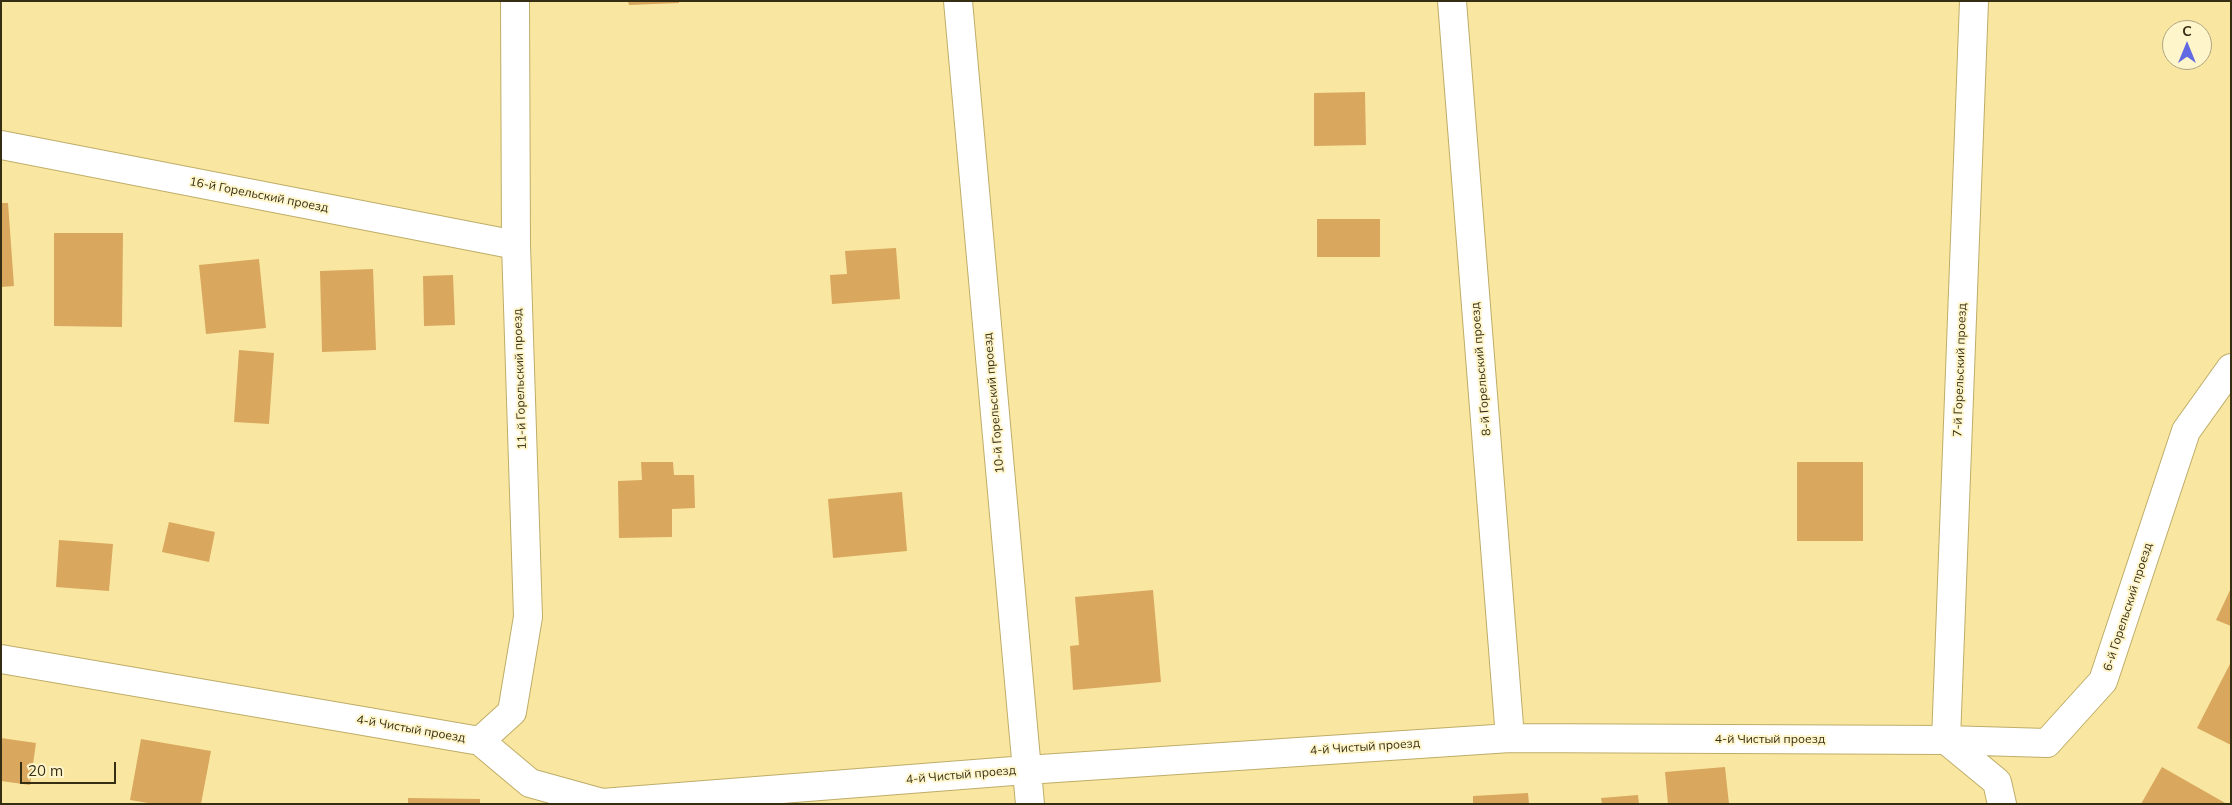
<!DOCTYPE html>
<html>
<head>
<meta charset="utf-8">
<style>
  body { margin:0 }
  #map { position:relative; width:2232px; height:805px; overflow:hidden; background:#f9e7a1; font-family:Mulish,sans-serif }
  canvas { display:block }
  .frame { position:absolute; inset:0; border:2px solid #362e12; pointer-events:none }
  .north { position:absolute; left:2162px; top:20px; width:50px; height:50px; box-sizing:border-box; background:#fff5cb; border:1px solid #afa581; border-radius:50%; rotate:0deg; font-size:14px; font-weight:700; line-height:20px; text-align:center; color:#362e12 }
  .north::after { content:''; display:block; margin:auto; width:18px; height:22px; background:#616ae2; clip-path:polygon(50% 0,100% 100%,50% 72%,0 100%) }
  .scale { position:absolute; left:20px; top:762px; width:96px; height:22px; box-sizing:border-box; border:2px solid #362e12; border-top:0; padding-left:6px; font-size:15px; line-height:18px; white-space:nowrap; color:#362e12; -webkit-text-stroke:4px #fff5cb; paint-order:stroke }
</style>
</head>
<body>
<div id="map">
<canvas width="2232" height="805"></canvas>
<div class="frame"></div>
<div class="north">С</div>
<div class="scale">20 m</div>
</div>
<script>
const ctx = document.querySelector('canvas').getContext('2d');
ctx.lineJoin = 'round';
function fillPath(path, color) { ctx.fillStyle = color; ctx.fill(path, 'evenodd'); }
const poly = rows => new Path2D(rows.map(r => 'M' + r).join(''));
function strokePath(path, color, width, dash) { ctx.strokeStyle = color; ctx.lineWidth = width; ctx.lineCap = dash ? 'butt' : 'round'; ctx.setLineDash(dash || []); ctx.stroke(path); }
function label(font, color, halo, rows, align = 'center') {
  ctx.font = font + ' Mulish,sans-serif'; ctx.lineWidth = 4; ctx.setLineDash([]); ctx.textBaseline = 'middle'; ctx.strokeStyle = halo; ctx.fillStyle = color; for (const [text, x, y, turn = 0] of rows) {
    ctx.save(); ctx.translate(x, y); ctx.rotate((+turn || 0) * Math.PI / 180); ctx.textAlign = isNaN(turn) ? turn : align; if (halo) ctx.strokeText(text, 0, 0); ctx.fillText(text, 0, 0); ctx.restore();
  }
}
fillPath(poly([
  [628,1,679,1,679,3,629,5],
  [1365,92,1366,145,1314,146,1314,93],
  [1,203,8,203,14,286,1,287],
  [1317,219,1380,219,1380,257,1317,257],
  [54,233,123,233,122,327,54,326],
  [896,248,900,299,832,304,830,275,847,274,845,251],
  [259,259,266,328,206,334,199,265],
  [373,269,376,350,322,352,320,271],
  [453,275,455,325,424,326,423,276],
  [239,350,274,353,269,424,234,422],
  [641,462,673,462,674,475,694,475,695,508,672,509,672,537,619,538,618,481,642,480],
  [1797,462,1863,462,1863,541,1797,541],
  [902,492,907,551,833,558,828,499],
  [169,522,215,532,209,562,162,552],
  [59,540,113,544,109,591,56,587],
  [2231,588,2231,626,2216,620],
  [1153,590,1161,682,1073,690,1070,646,1079,645,1075,597],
  [2231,662,2231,745,2197,728],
  [1,738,36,743,30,785,1,781],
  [141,739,211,751,201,804,154,804,130,800],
  [1725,767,1729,804,1668,804,1665,772],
  [2162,767,2227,804,2141,804],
  [1528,793,1529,804,1473,804,1473,796],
  [1638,795,1639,804,1602,804,1601,798],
  [408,798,480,799,480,804,408,804]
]), '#d9a75d');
const minor = poly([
  [958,1,1030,804],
  [1452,1,1510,738],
  [1,145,516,245],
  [1,659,480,741,530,783,602,803,1026,770,1510,738,1946,740,2047,743,2103,681,2186,431,2231,368],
  [1946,740,1974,1],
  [1946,740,1997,782,2002,804],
  [480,741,512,712,528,617,516,245,515,1]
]);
strokePath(minor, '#bead68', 30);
strokePath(minor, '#fff', 28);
label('12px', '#362e12', '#fff5cb', [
  ["16-й Горельский проезд",259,195,11],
  ["8-й Горельский проезд",1481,369,-95],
  ["7-й Горельский проезд",1960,370,-88],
  ["11-й Горельский проезд",520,379,-92],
  ["10-й Горельский проезд",994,403,-95],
  ["6-й Горельский проезд",2128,607,-72],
  ["4-й Чистый проезд",411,729,10],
  ["4-й Чистый проезд",1770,739],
  ["4-й Чистый проезд",1365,747,-4],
  ["4-й Чистый проезд",961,775,-5]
]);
</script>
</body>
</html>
